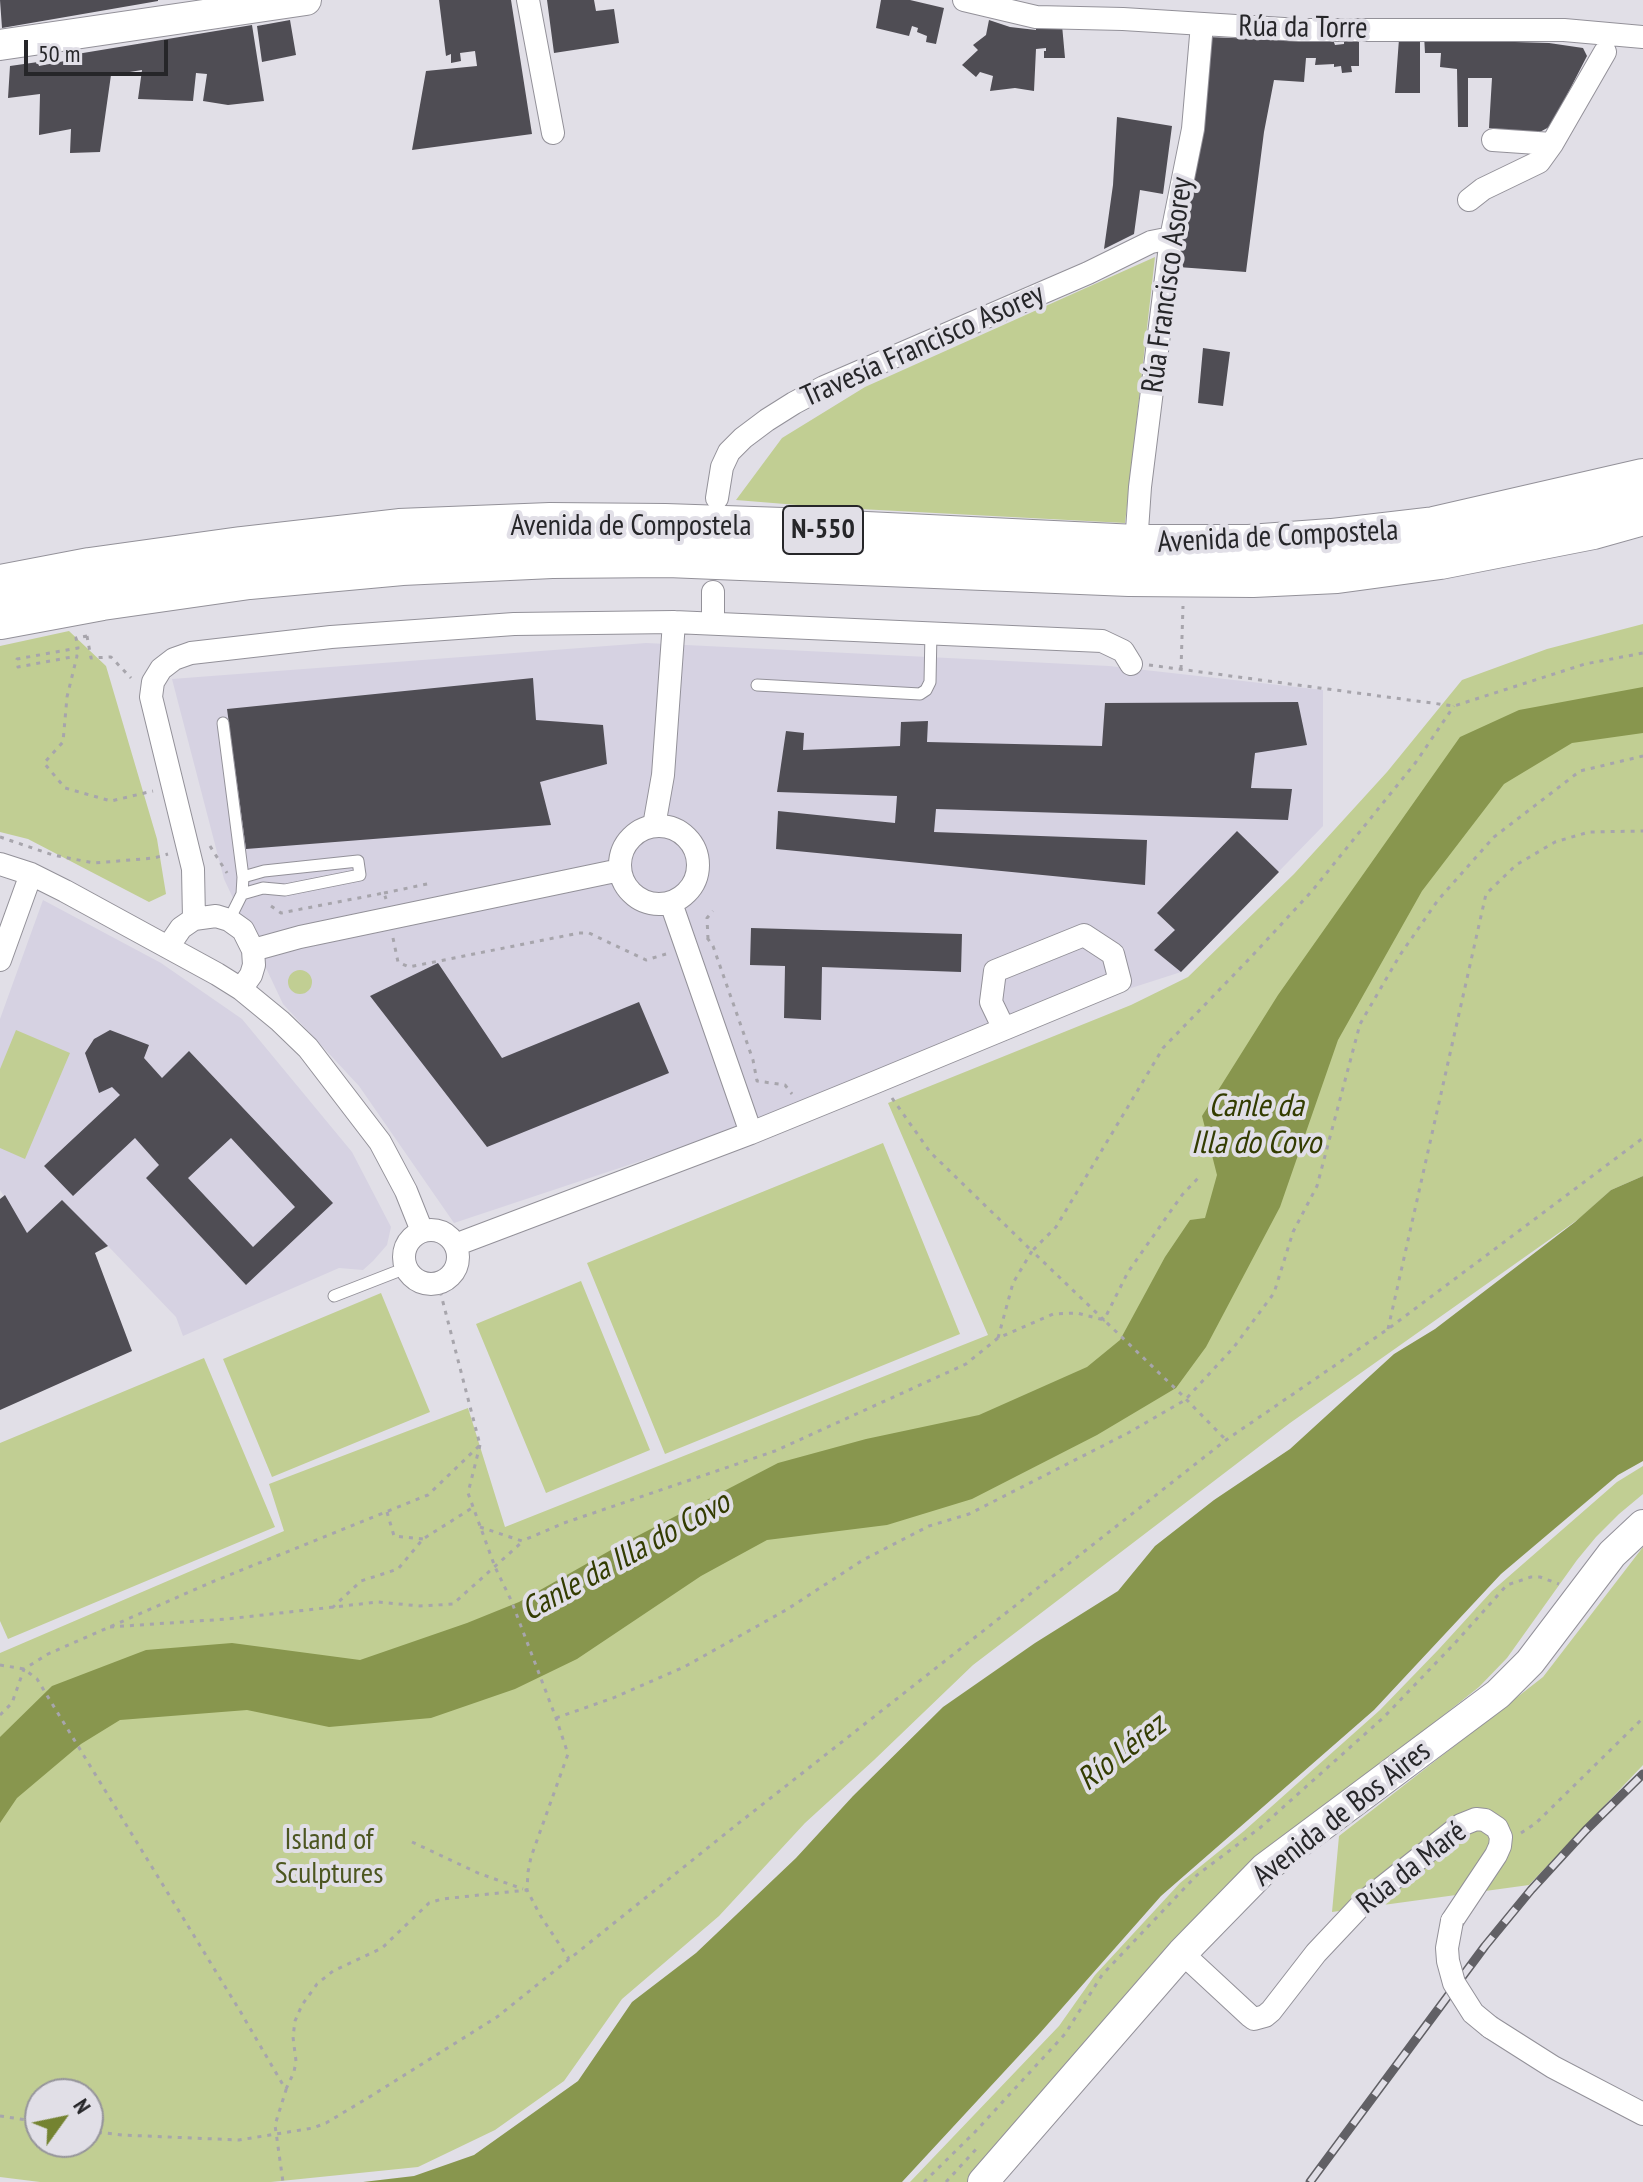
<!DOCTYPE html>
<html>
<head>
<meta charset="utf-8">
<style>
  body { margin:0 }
  #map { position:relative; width:1643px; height:2182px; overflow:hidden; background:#e1dfe7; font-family:"PT Sans Narrow",sans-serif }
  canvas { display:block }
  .north { position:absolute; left:24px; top:2078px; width:80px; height:80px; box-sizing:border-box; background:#e1dfe7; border:2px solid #96959b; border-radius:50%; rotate:57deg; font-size:22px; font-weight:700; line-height:32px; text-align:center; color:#262629 }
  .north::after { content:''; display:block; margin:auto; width:28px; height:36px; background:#748331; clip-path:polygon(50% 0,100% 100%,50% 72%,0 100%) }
  .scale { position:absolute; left:24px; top:40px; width:144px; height:36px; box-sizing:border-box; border:4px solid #262629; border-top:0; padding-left:10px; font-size:24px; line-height:28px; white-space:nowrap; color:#262629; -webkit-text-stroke:6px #e1dfe7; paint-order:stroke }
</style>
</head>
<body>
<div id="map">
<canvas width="1643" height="2182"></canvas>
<div class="north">N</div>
<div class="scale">50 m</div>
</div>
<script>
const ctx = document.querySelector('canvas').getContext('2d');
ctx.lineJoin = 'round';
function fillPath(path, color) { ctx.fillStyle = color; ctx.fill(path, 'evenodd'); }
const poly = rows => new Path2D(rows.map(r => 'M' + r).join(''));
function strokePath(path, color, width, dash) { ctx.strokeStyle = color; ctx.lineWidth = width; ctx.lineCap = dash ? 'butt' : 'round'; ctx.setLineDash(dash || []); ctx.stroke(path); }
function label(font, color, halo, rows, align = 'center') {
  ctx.font = font + ' "PT Sans Narrow",sans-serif'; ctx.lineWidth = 8; ctx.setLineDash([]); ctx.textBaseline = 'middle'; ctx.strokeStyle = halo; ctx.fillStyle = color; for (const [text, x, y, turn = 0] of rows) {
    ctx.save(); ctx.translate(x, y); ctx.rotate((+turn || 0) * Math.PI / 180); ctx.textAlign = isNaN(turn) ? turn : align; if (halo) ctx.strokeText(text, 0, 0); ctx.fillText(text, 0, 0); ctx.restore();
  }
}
fillPath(poly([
  [646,643,1109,666,1323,690,1323,826,1181,972,1004,1029,791,1111,454,1223,359,1086,283,1004,224,879,172,679],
  [43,900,161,963,242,1019,352,1152,391,1227,387,1245,373,1261,363,1270,339,1268,183,1336,176,1317,108,1246,27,1233,0,1190,0,1019]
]), '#d6d2e2');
fillPath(poly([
  [1155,257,1125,523,822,507,736,500,782,438,865,387],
  [1643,624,1643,1176,1611,1190,1580,1218,1290,1423,973,1665,874,1760,805,1823,719,1916,622,1999,564,2081,495,2130,418,2167,271,2182,40,2182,0,2177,0,1653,284,1531,269,1484,468,1408,505,1527,988,1335,888,1103,1131,1005,1188,977,1294,874,1387,772,1462,680,1547,649],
  [40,2094,88,2094,88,2142,40,2142],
  [69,631,106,666,157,839,166,894,149,902,28,839,0,832,0,646],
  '288 982a12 12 0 1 1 24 0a12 12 0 1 1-24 0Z',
  [16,1030,70,1053,25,1159,0,1148,0,1069],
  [883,1143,960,1334,665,1454,587,1263],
  [581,1281,650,1450,546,1493,476,1324],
  [381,1293,430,1412,272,1477,223,1359],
  [204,1358,275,1527,8,1639,0,1621,0,1443],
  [1643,1466,1643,1494,1619,1514,1596,1537,1577,1560,1507,1658,1479,1687,1261,1860,967,2182,910,2182,1059,2026,1095,1975,1180,1883,1244,1831,1380,1710,1439,1649,1492,1591,1617,1482],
  [1643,1547,1643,1765,1529,1885,1332,1912,1339,1836,1543,1677]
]), '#c1ce93');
fillPath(poly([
  [1643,687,1643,733,1572,743,1504,784,1422,891,1338,1040,1280,1207,1206,1347,1176,1388,1097,1435,972,1499,887,1525,767,1540,701,1576,577,1659,515,1689,431,1718,329,1727,247,1710,120,1720,81,1744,17,1798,0,1823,0,1737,52,1686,146,1650,232,1643,360,1660,467,1623,519,1602,618,1546,778,1463,866,1439,979,1415,1087,1367,1120,1340,1165,1257,1190,1220,1205,1218,1217,1175,1202,1116,1278,995,1460,737,1519,710],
  [1643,1176,1643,1461,1618,1475,1501,1574,1374,1710,1161,1896,1040,2033,902,2182,363,2182,414,2176,474,2155,578,2081,632,2002,696,1953,796,1858,853,1796,943,1707,1035,1643,1118,1591,1155,1546,1214,1500,1290,1449,1394,1354,1435,1329,1575,1222,1611,1190]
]), '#88964e');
fillPath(poly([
  [0,0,158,0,158,1,2,28],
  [439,0,511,0,532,134,412,150,426,71,477,66,475,51,460,53,461,61,451,63,451,54,446,56],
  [547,0,594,0,596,11,614,9,619,43,554,53],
  [881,0,910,0,944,8,936,44,926,42,927,36,917,32,918,28,912,26,909,36,876,28],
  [290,20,296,55,262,62,257,26],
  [989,20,1010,27,1036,30,1036,26,1062,25,1065,58,1044,58,1044,51,1046,51,1046,48,1036,49,1034,91,1015,88,990,91,993,76,980,72,976,77,962,65,978,50,973,45,986,35],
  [252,25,264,101,228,105,203,101,207,74,196,73,193,101,138,99,142,70,111,75,100,152,70,153,71,129,39,135,40,94,8,98,10,66,38,62,39,66,75,59,77,54],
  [1480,33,1481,41,1549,43,1583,48,1587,56,1551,126,1538,133,1489,128,1492,78,1468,78,1468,127,1458,127,1457,69,1440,67,1441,53,1425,53,1424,35],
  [1308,36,1332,37,1335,45,1344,44,1344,39,1359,39,1359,66,1351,66,1352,72,1342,73,1341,66,1334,67,1334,64,1315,65,1316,58,1306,58,1304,82,1274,80,1264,132,1246,272,1178,267,1187,209,1207,37,1307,41],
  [1399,39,1420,40,1420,93,1395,93],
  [1117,117,1172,126,1163,194,1140,190,1134,234,1104,249,1113,185],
  [1203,348,1230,352,1223,406,1198,403],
  [533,678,536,720,603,725,607,764,540,782,551,825,246,849,227,709],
  [1298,702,1307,745,1255,753,1251,788,1292,789,1288,820,936,809,934,832,1147,840,1145,885,776,849,778,811,895,823,897,796,777,792,786,731,804,733,803,750,900,746,901,722,928,721,927,742,1102,746,1105,703],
  [1237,831,1279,872,1181,972,1154,950,1175,930,1157,913],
  [751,928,962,934,961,972,822,967,821,1020,784,1018,785,966,750,965],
  [438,963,502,1058,639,1002,669,1073,487,1147,370,996],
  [110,1030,149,1045,144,1058,162,1078,189,1051,333,1203,246,1285,146,1178,159,1165,135,1138,73,1196,44,1166,120,1095,112,1087,99,1093,85,1053,94,1039],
  [231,1138,295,1207,253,1247,188,1178],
  [5,1195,27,1233,62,1200,108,1246,95,1253,132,1351,0,1410,0,1199]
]), '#4f4d54');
const lane = poly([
  [757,685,920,694,926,690,930,682,931,632],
  [223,723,243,877,242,894,229,920],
  [242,894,263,888,285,890,360,875,358,861,264,871,243,877],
  [334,1296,406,1268]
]);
const street = poly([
  [528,0,553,133],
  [964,0,1036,17,1123,19,1300,30,1564,30,1643,37],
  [1493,140,1552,144],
  [1469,200,1483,189,1539,162,1552,144,1605,52],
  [717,498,722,467,729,452,743,438,767,420,794,403,824,387,1088,273,1151,242,1171,238],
  [1136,545,1140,487,1171,238,1193,129,1202,24],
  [713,592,713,623],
  '620 865a39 39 0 1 1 78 0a39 39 0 1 1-78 0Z',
  [654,826,663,775,674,622],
  [0,864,31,874,65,891,217,974,241,989,280,1021,308,1048,380,1142,406,1191,422,1231],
  [671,903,751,1133],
  [194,919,193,869,151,697,153,682,161,669,174,659,191,653,331,637,514,624,674,622,1102,641,1123,651,1131,664],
  [168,947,181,928,194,919,216,916,229,920,243,930,253,950,254,965,251,975,241,989],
  [253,950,300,937,620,870],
  [0,960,31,874],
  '404 1257a27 27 0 1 1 54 0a27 27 0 1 1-54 0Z',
  [455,1245,751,1133,876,1082,1004,1029,1120,981,1113,954,1084,935,995,971,991,1002,1004,1029],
  [1182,1953,1250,2016,1254,2019,1265,2016,1271,2011,1316,1953,1364,1902,1461,1825,1476,1819,1485,1820,1497,1828,1501,1837,1500,1846,1496,1855,1452,1921],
  [1490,2027,1553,2067,1643,2114]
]);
const secondary = poly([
  [0,45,306,0],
  [983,2182,1182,1953,1265,1868,1498,1694,1530,1662,1612,1554,1643,1525]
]);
const highway = poly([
  [0,585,90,568,241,547,399,529,550,523,665,524,783,528,1136,545,1249,545,1331,539,1434,527,1643,479],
  [0,619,102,600,249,579,402,565,552,558,668,557,1129,576,1253,577,1337,573,1440,559,1593,529,1643,515]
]);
strokePath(lane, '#939199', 13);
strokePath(street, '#939199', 24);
strokePath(secondary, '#939199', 32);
strokePath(highway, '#939199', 42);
strokePath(poly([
  [87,636,76,638,78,648,17,659,18,667,77,656,67,697,63,742,44,763,65,788,111,801,153,791],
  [87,636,91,658,111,657,131,678],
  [1149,665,1454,706,1585,664,1643,653],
  [1181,669,1183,606],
  [0,837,53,855,94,863,154,858,168,854],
  [210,846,227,873],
  [384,893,432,883],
  [271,906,281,913,384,893,386,899],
  [393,938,398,962,409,967,579,933,589,933,646,960,666,954],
  [708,939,707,918,713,911],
  [707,940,708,939,713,946,753,1060,757,1081,785,1085,792,1094],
  [892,1098,930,1152,1032,1251,1056,1227,1163,1048,1252,956,1312,891,1416,762,1454,706],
  [1388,1329,1486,894,1516,865,1555,842,1589,832,1643,831],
  [998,1338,1013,1283,1032,1251,1104,1320,1128,1272,1182,1195,1201,1175],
  [480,1445,468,1493,495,1567,511,1600,556,1718,568,1754,531,1857,528,1872,527,1890,540,1915,569,1959],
  [387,1512,394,1536,423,1539],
  [480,1527,522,1541,564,1523,775,1451,966,1364,998,1338,1053,1314,1077,1313,1104,1320,1181,1394,1226,1440],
  [332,1608,361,1581,398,1569,423,1539,472,1508],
  [110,1627,227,1619,378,1602,420,1606,453,1604,521,1543],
  [0,1665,24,1669,37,1679,240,2011,286,2090,275,2125,283,2182],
  [0,1715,12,1703,24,1669,48,1654,212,1582,428,1495,480,1445,438,1283],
  [556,1718,613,1698,684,1667,786,1610,863,1560,929,1526,969,1514,1128,1433,1185,1400,1234,1347,1274,1293,1293,1232,1317,1186,1360,1024,1400,955,1438,900,1494,837,1580,771,1643,756],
  [1521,1833,1536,1823,1643,1718],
  [412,1842,478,1873,523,1889],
  [286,2089,294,2072,296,2061,293,2037,295,2021,302,2005,317,1984,333,1971,382,1948,429,1903,442,1899,527,1890],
  [0,2116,40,2122],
  [88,2131,122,2135,239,2140,313,2128,326,2123,371,2096,497,2017,735,1826,1226,1440,1388,1329,1643,1138],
  [924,2182,975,2132,1065,2034,1102,1975,1197,1875,1261,1827,1384,1717,1455,1643,1507,1585,1531,1577,1540,1577,1559,1584],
  [946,2182,979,2146]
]), '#a7a5ac', 3, [4, 6]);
strokePath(lane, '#fff', 11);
strokePath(street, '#fff', 22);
strokePath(secondary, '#fff', 30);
strokePath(highway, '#fff', 40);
const rail = poly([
  [1310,2182,1485,1946,1531,1890,1586,1830,1643,1774]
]);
strokePath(rail, '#616065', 9);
strokePath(rail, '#e1dfe7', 6, [18]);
const streetBridge = poly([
  [1452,1921,1447,1948,1448,1961,1454,1983,1473,2013,1490,2027]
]);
strokePath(streetBridge, '#939199', 24, []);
strokePath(streetBridge, '#fff', 22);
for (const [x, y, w] of [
  [823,530,80]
]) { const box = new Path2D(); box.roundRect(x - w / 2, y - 24, w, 48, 6); ctx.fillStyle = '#e1dfe7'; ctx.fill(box); strokePath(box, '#262629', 2); }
label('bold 28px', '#262629', null, [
  ["N-550",823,530]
]);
label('30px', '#262629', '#e1dfe7', [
  ["Rúa da Torre",1303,28,1],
  ["Rúa Francisco Asorey",1168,285,-82],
  ["Travesía Francisco Asorey",923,346,-24],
  ["Avenida de Compostela",631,526],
  ["Avenida de Compostela",1278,537,-3],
  ["Avenida de Bos Aires",1342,1814,-38],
  ["Rúa da Maré",1412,1868,-38]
]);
label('30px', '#4c5620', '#e1dfe7', [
  ["Island of",329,1840],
  ["Sculptures",329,1874]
]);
label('italic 32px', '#333c01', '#e1dfe7', [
  ["Canle da",1256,1107],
  ["Illa do Covo",1256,1144],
  ["Canle da Illa do Covo",626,1557,-29],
  ["Río Lérez",1122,1753,-38]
]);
</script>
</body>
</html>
